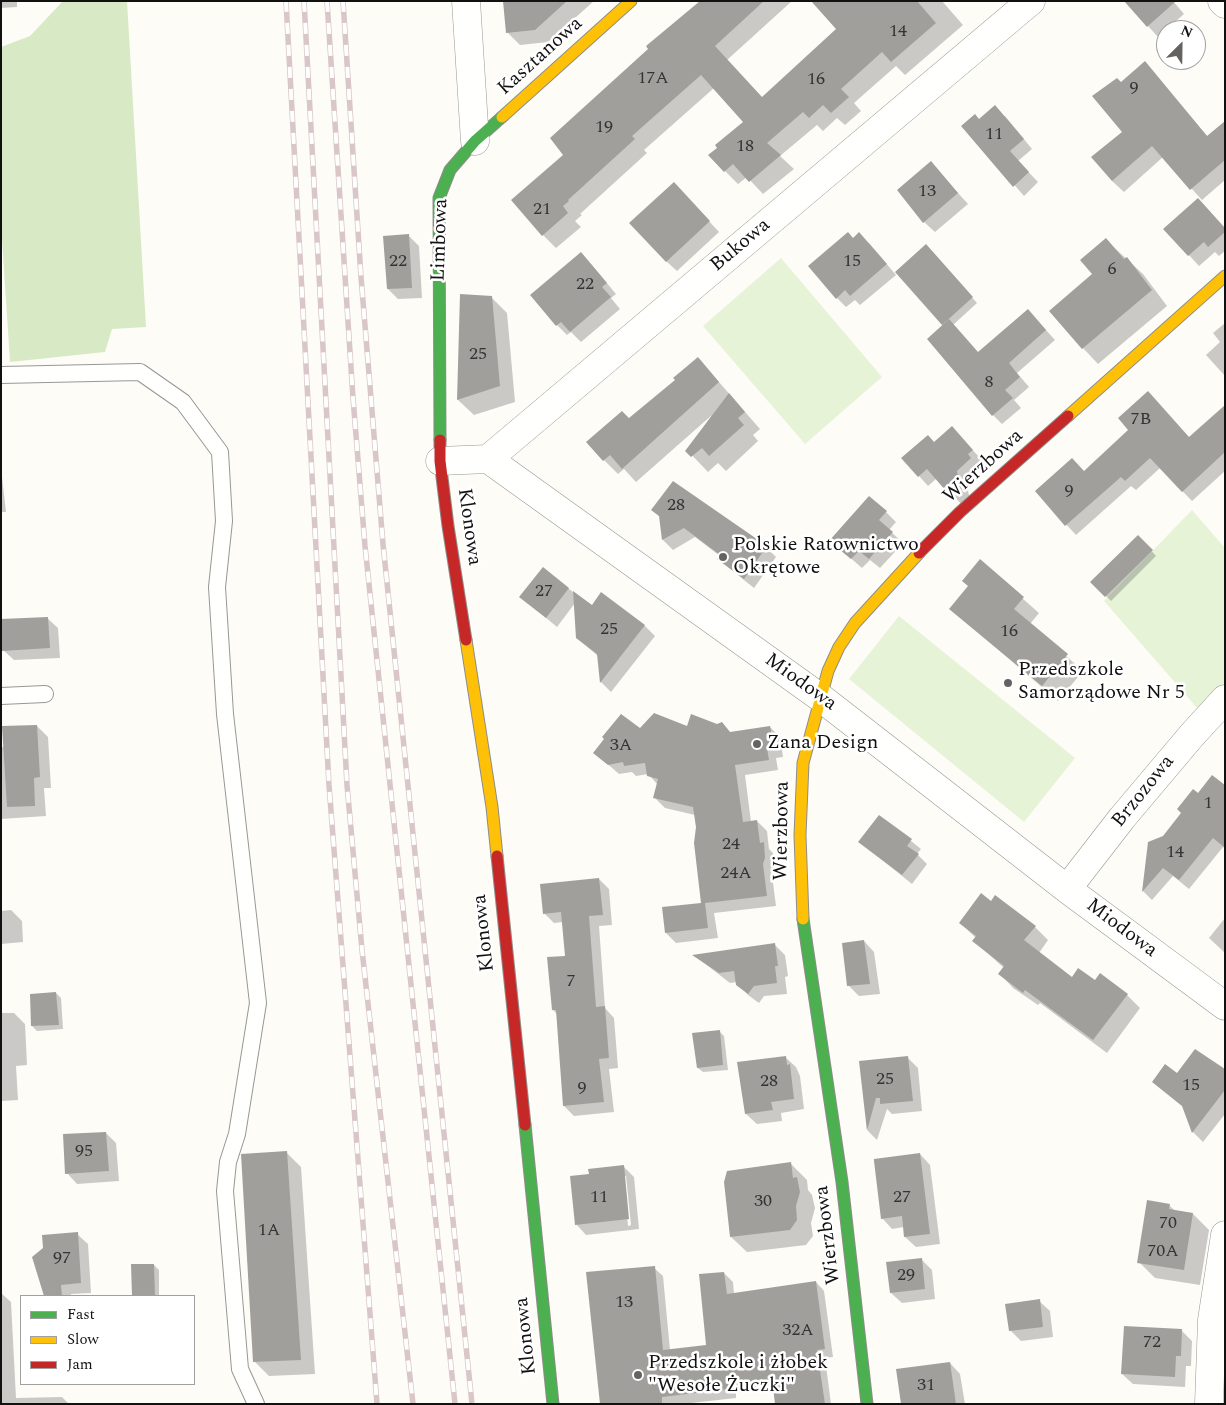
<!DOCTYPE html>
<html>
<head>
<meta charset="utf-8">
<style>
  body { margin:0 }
  #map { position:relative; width:1226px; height:1405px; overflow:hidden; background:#fdfcf7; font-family:Spectral,serif }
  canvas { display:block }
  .frame { position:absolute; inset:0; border:2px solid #111; pointer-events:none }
  .legend { position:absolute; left:20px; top:1295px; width:175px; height:90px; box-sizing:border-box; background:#fff; border:1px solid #a0a0a0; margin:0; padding:6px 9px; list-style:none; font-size:15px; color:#111 }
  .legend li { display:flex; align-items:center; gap:10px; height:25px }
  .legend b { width:25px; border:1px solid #a0a0a0 }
  .north { position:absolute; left:1156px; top:20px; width:50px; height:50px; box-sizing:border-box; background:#fff; border:1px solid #a0a0a0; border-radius:50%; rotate:23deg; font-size:14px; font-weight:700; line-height:20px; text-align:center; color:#111 }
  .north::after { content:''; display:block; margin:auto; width:18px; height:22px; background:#646362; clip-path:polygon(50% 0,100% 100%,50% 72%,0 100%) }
</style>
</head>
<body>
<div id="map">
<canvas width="1226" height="1405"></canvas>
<div class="frame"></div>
<ul class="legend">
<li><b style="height:6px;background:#4caf50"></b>Fast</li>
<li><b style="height:6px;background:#ffc107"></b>Slow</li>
<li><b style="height:6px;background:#c62828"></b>Jam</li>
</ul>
<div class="north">N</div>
</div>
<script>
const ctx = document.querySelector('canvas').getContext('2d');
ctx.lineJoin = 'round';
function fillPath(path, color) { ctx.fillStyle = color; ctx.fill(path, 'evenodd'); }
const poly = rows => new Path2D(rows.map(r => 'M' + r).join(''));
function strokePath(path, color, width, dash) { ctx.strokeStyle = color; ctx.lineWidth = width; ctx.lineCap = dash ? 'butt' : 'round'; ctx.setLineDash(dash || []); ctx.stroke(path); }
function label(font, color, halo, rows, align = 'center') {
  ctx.font = font + ' Spectral,serif'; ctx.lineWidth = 5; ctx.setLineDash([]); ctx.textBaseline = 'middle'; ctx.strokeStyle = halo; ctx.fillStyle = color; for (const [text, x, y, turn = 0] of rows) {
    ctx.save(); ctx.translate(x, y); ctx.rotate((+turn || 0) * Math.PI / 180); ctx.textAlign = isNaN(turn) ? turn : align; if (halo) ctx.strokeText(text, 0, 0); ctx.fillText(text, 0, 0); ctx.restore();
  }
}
fillPath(poly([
  [781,258,882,377,805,444,703,326],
  [1192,510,1225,548,1225,683,1198,709,1104,601],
  [899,616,1075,758,1024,822,849,679]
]), '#e7f3d7');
fillPath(poly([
  [63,1,127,1,146,327,112,329,105,352,10,362,1,223,1,47,30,36]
]), '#d8eac5');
fillPath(poly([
  [1,1,17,1,17,7,1,8],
  [504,1,594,1,548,42,520,45,507,32],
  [702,1,792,1,727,60,762,98,838,30,813,1,942,1,963,25,905,75,896,66,854,103,861,111,845,125,837,118,823,131,817,125,780,156,794,169,763,194,747,177,738,184,725,171,745,122,714,88,644,150,647,153,580,214,582,215,575,221,581,227,556,248,543,235,565,155],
  [1173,1,1184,14,1158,37,1148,26],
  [1145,63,1208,137,1225,123,1225,180,1202,200,1163,157,1124,192,1112,181,1123,132,1121,83],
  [1005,116,1032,149,1018,161,1038,182,1024,196,963,126,979,120],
  [931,163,968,204,935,232,924,222],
  [684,194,719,232,677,271,666,261],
  [1225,228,1225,251,1219,256,1215,252,1199,266,1165,229],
  [408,235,419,246,422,298,398,299,388,289],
  [853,239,869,243,896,275,860,305,855,300,846,307,837,298],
  [1106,240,1143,274,1167,306,1098,364,1083,348,1094,274],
  [931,251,977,303,953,325,978,353,1037,320,1055,340,1017,373,1029,387,1014,400,1021,408,1002,424,993,415,944,326,897,272],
  [591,264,616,294,611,298,620,309,581,342,571,332,567,335,557,325],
  [461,296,491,297,507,313,515,402,474,415,458,400],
  [1225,323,1225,376,1206,355,1220,342,1213,333],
  [698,358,760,429,753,435,758,441,726,471,718,463,708,472,687,450,712,415,636,482,624,469,618,474,604,460,629,420,677,380],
  [1225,410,1225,471,1192,501,1160,468,1136,490,1131,486,1076,535,1036,492,1085,472,1130,430,1189,439],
  [952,428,982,460,976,465,980,469,966,481,970,500,963,506,937,478,928,486,903,458,935,443],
  [1,468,6,512,1,512],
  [653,510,766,547,776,557,754,588,729,568,719,558,720,556,695,537,673,550,663,540,661,518],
  [886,512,896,522,889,530,903,543,880,568,870,560,862,568,831,541],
  [1138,536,1156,556,1111,601,1092,582],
  [980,561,1039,613,1030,624,1083,671,1058,701,951,609,969,587],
  [568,588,592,607,602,594,645,626,655,636,611,692,601,682,598,656,577,638,575,603,557,627,521,597],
  [47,618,58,628,60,658,14,660,3,650],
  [722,724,731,733,770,727,780,737,783,757,776,758,778,770,745,775,751,822,757,821,767,831,769,849,773,853,775,869,772,875,776,906,714,913,718,938,676,943,666,933,703,904,695,815,665,808,655,798,658,785,648,774,636,776,632,772,619,774,595,753,640,729],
  [37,726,48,737,51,788,44,788,46,816,1,819,1,748],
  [1225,786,1225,848,1223,847,1189,889,1173,876,1152,900,1143,891,1149,842,1164,837,1198,794],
  [880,816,921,849,917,854,927,864,912,884,860,842],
  [599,879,609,889,612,925,599,926,605,1008,614,1018,618,1068,609,1069,614,1112,574,1116,564,1106,557,1014,553,1010,566,957,563,922,554,923,544,913],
  [992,902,1035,927,1048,940,1039,953,1072,978,1095,982,1127,995,1140,1008,1107,1053,1040,1003,1038,1005,1013,988,1000,974,1004,968,974,941,976,938,960,923],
  [11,910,22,921,23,942,1,944,1,911],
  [1225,918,1225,953,1209,938],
  [864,941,874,952,880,994,859,996,848,985],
  [774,944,785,955,788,976,785,977,787,994,764,996,759,1003,748,995,737,982,730,983,695,956],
  [56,993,61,998,63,1029,37,1031,32,1026],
  [1,1013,14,1013,25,1024,27,1065,16,1066,18,1100,1,1101],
  [719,1031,724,1036,728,1070,703,1072,698,1068],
  [785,1057,796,1067,800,1076,804,1109,781,1113,782,1121,757,1124,746,1114,739,1063],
  [907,1057,918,1068,922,1111,892,1114,887,1109,877,1140,868,1131,860,1062],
  [1225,1071,1225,1114,1203,1142,1193,1132,1185,1108,1154,1082,1177,1075],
  [106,1133,116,1143,119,1181,77,1184,67,1173],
  [286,1152,301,1167,315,1374,269,1376,255,1362],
  [920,1154,930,1165,940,1244,916,1247,905,1237,904,1227,892,1229,882,1218],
  [791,1164,807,1180,808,1190,812,1195,815,1208,811,1223,813,1236,806,1245,747,1252,731,1237],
  [623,1166,634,1177,639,1229,586,1235,576,1224,590,1175],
  [624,1176,626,1176,631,1225,628,1226],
  [1169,1205,1176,1212,1193,1214,1209,1230,1200,1285,1155,1278,1139,1262],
  [77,1234,88,1244,91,1293,71,1294,71,1296,45,1296,34,1257],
  [921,1259,932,1270,935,1299,902,1303,891,1293],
  [133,1265,154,1265,159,1270,159,1296,133,1296],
  [654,1268,663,1276,670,1350,708,1346,724,1273,733,1282,734,1294,816,1282,824,1291,833,1357,825,1358,831,1404,776,1404,774,1388,736,1393,736,1398,682,1404,601,1404],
  [1,1293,11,1302,16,1398,62,1397,69,1404,1,1404],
  [1039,1301,1050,1311,1053,1337,1021,1341,1010,1330],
  [1182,1331,1192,1341,1191,1366,1186,1366,1185,1387,1133,1384,1122,1374],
  [950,1363,960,1374,965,1404,902,1404]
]), '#0003');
fillPath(poly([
  [503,1,567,1,535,30,506,33],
  [700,1,764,1,715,46,762,97,836,29,811,1,917,1,936,23,891,62,882,52,841,89,849,97,831,113,823,105,809,118,803,112,767,143,781,155,749,182,733,164,724,172,708,155,717,148,715,145,743,122,701,75,632,136,635,139,568,200,569,201,563,206,568,213,542,236,511,200,563,155,550,138,648,49,646,46],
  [1124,1,1176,1,1147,27],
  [1145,61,1207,136,1225,121,1225,160,1190,190,1152,146,1112,181,1091,157,1122,132,1092,96,1117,78,1121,82],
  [995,105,1024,139,1010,151,1029,172,1013,187,961,126,975,114,979,119],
  [931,161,958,193,923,223,897,190],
  [674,182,710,221,666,262,629,223],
  [1198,198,1225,228,1225,232,1208,247,1204,242,1188,256,1163,229],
  [848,232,853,238,859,232,887,264,850,296,845,290,836,299,808,266],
  [409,234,412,288,387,289,383,236],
  [1106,238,1124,259,1127,257,1152,290,1082,349,1049,311,1092,274,1080,260],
  [926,244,973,297,942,325,895,272],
  [581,252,607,283,602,287,611,297,570,332,561,322,556,326,530,295],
  [460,294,492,296,500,386,457,400],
  [1028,309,1046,330,1009,363,1020,377,1005,390,1013,398,992,416,927,339,949,319,978,352],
  [698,357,719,382,622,469,610,455,603,461,586,442,622,411,629,418,675,380,673,378],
  [1148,391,1189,437,1225,405,1225,452,1182,492,1150,458,1125,481,1121,477,1065,526,1035,491,1072,458,1084,471,1128,430,1118,418],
  [729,393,745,412,738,418,744,425,709,456,702,448,691,457,685,451],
  [952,426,973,450,968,454,971,458,957,471,961,491,952,498,927,469,918,477,901,458,928,435,934,442],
  [673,481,767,546,744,579,717,559,720,555,684,528,662,540,659,516,651,510],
  [869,496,887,511,879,520,893,532,869,559,859,551,851,559,829,541],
  [1138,535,1153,550,1105,597,1090,582],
  [980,559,1024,597,1014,609,1068,654,1042,686,949,609,968,586,962,581],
  [543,567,569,588,546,618,519,597],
  [573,591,592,605,601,592,645,625,600,683,597,654,576,638],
  [48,617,50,648,2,651,1,619],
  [654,713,687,726,691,714,717,724,722,722,730,732,770,726,774,747,767,748,769,760,735,765,743,822,757,820,760,843,764,842,765,858,763,864,767,896,705,903,708,928,665,933,662,907,701,903,694,843,696,827,693,807,653,798,658,779,647,776,645,763,624,766,623,762,608,765,593,753,604,739,602,737,621,714,640,728],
  [37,725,40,777,34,778,35,806,7,807,2,726],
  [1212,775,1225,785,1225,848,1213,838,1179,880,1163,868,1142,892,1148,842,1163,836,1181,813,1177,809,1193,789,1198,793],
  [879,815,912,839,907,846,919,854,902,875,858,842],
  [599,878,603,915,589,916,596,1007,605,1006,609,1058,599,1059,604,1102,563,1106,556,1010,552,1010,547,957,565,956,561,912,543,914,540,884],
  [981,893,991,901,995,895,1036,926,1024,940,1072,977,1078,968,1095,980,1100,973,1128,994,1093,1040,1025,990,1023,993,998,974,1004,966,972,941,976,936,959,923],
  [864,940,870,984,847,986,842,943],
  [775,943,778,966,775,966,777,983,754,986,748,994,736,985,734,971,719,973,692,955],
  [56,992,59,1025,31,1026,30,994],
  [720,1030,723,1065,697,1068,692,1033],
  [1195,1049,1225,1069,1225,1090,1192,1133,1182,1106,1152,1082,1165,1064,1177,1073],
  [786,1056,787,1065,790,1064,794,1099,771,1102,773,1110,745,1114,737,1062],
  [908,1056,913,1101,880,1104,880,1098,876,1098,867,1131,859,1061],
  [106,1132,109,1171,65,1174,63,1134],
  [287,1151,301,1360,253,1362,241,1154],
  [920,1153,930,1234,904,1237,902,1216,881,1219,874,1161,874,1159],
  [791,1162,793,1178,797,1177,800,1192,796,1206,797,1220,790,1230,730,1237,724,1182,727,1171],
  [624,1165,629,1219,575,1225,570,1176,589,1174,588,1169],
  [1147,1200,1170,1204,1169,1209,1193,1213,1184,1270,1137,1263],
  [78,1232,81,1283,61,1285,62,1296,44,1296,32,1257,43,1248,42,1235],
  [922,1258,925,1289,890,1293,886,1262],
  [131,1264,154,1264,155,1296,132,1296],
  [655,1266,663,1350,706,1345,699,1274,724,1272,727,1294,816,1281,825,1349,817,1350,825,1404,775,1404,772,1379,728,1385,729,1389,662,1397,662,1404,600,1404,586,1272],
  [1040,1299,1043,1327,1009,1331,1005,1304],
  [1124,1326,1182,1329,1181,1356,1176,1356,1175,1377,1121,1374],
  [950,1362,956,1404,901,1404,896,1369]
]), '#a19f9c');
const lane = poly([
  [1,375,140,372,183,402,220,452,224,521,217,587,225,714,258,1003,237,1134,228,1162,225,1191,240,1369,256,1404],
  [1,696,45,694]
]);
const street = poly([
  [466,1,475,141],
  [1222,1,1225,4],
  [488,459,821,698,1067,889,1225,1006],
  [440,461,488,459,1031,1],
  [1067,889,1122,818,1192,735,1225,699],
  [1209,1404,1212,1320,1225,1235]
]);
const fast = poly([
  [440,440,439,198,450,170,475,141,502,117],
  [803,919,842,1182,867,1404],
  [525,1125,553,1404]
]);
const slow = poly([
  [502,117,631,1],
  [1068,416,1225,276],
  [466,640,492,807,497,856],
  [803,919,800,835,803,763,828,671,839,647,855,623,919,553]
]);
const jam = poly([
  [440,440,440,461,448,526,466,640],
  [919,553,960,512,1068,416],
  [497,856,525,1125]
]);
strokePath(lane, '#979795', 18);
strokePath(street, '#979795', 29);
strokePath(fast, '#8e8d8b', 13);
strokePath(slow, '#8e8d8b', 13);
strokePath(jam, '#8e8d8b', 13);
strokePath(lane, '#fffffe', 16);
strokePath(street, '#fffffe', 28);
strokePath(fast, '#4caf50', 11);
strokePath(slow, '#ffc107', 11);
strokePath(jam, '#c62828', 11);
const rail = poly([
  [286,1,329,785,377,1404],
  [304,1,347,785,362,950,413,1404],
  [327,1,353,398,365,546,455,1404],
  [343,1,361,277,383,544,472,1404]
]);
strokePath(rail, '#d9c6c7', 5.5);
strokePath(rail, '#fff', 4, [11]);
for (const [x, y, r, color] of [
  [723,557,5,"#646362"],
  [1008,683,5,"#646362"],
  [757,744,5,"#646362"],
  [638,1375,5,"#646362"]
]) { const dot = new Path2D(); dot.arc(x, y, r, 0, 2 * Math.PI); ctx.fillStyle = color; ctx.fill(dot); strokePath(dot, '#fff', 2); }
label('18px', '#353434', null, [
  ["14",898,32],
  ["17A",653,79],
  ["16",816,80],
  ["9",1134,89],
  ["19",604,128],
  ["11",994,135],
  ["18",745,147],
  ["13",927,192],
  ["21",542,210],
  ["22",398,262],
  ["15",852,262],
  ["6",1112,270],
  ["22",585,285],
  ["25",478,355],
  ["8",989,383],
  ["7B",1141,420],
  ["9",1069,492],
  ["28",676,506],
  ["27",544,592],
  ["25",609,630],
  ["16",1009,632],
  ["3A",621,746],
  ["1",1208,804],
  ["24",731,845],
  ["14",1175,853],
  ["24A",736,874],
  ["7",571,982],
  ["25",885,1080],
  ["28",769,1082],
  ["15",1191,1086],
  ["9",582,1089],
  ["95",84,1152],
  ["11",599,1198],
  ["27",902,1198],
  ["30",763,1202],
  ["70",1168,1224],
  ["1A",269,1231],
  ["70A",1163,1252],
  ["97",62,1259],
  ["29",906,1276],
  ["13",624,1303],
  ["32A",798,1331],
  ["72",1152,1343],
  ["31",926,1386]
]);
label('20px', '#111', '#fff', [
  ["Kasztanowa",541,57,-42],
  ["Limbowa",441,240,-88],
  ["Bukowa",741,246,-40],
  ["Wierzbowa",984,467,-42],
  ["Klonowa",468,527,82],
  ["Miodowa",800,683,36],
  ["Brzozowa",1144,792,-51],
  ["Wierzbowa",783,831,-89],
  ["Miodowa",1121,929,37],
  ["Klonowa",485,933,-96],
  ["Wierzbowa",829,1235,-97],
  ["Klonowa",527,1336,-96]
]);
label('20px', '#111', '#fff', [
  ["Polskie Ratownictwo",733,546],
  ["Okrętowe",733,569],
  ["Przedszkole",1018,671],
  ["Samorządowe Nr 5",1018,694],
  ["Zana Design",767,744],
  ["Przedszkole i żłobek",648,1364],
  ["\"Wesołe Żuczki\"",648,1387]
], 'left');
</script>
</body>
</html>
